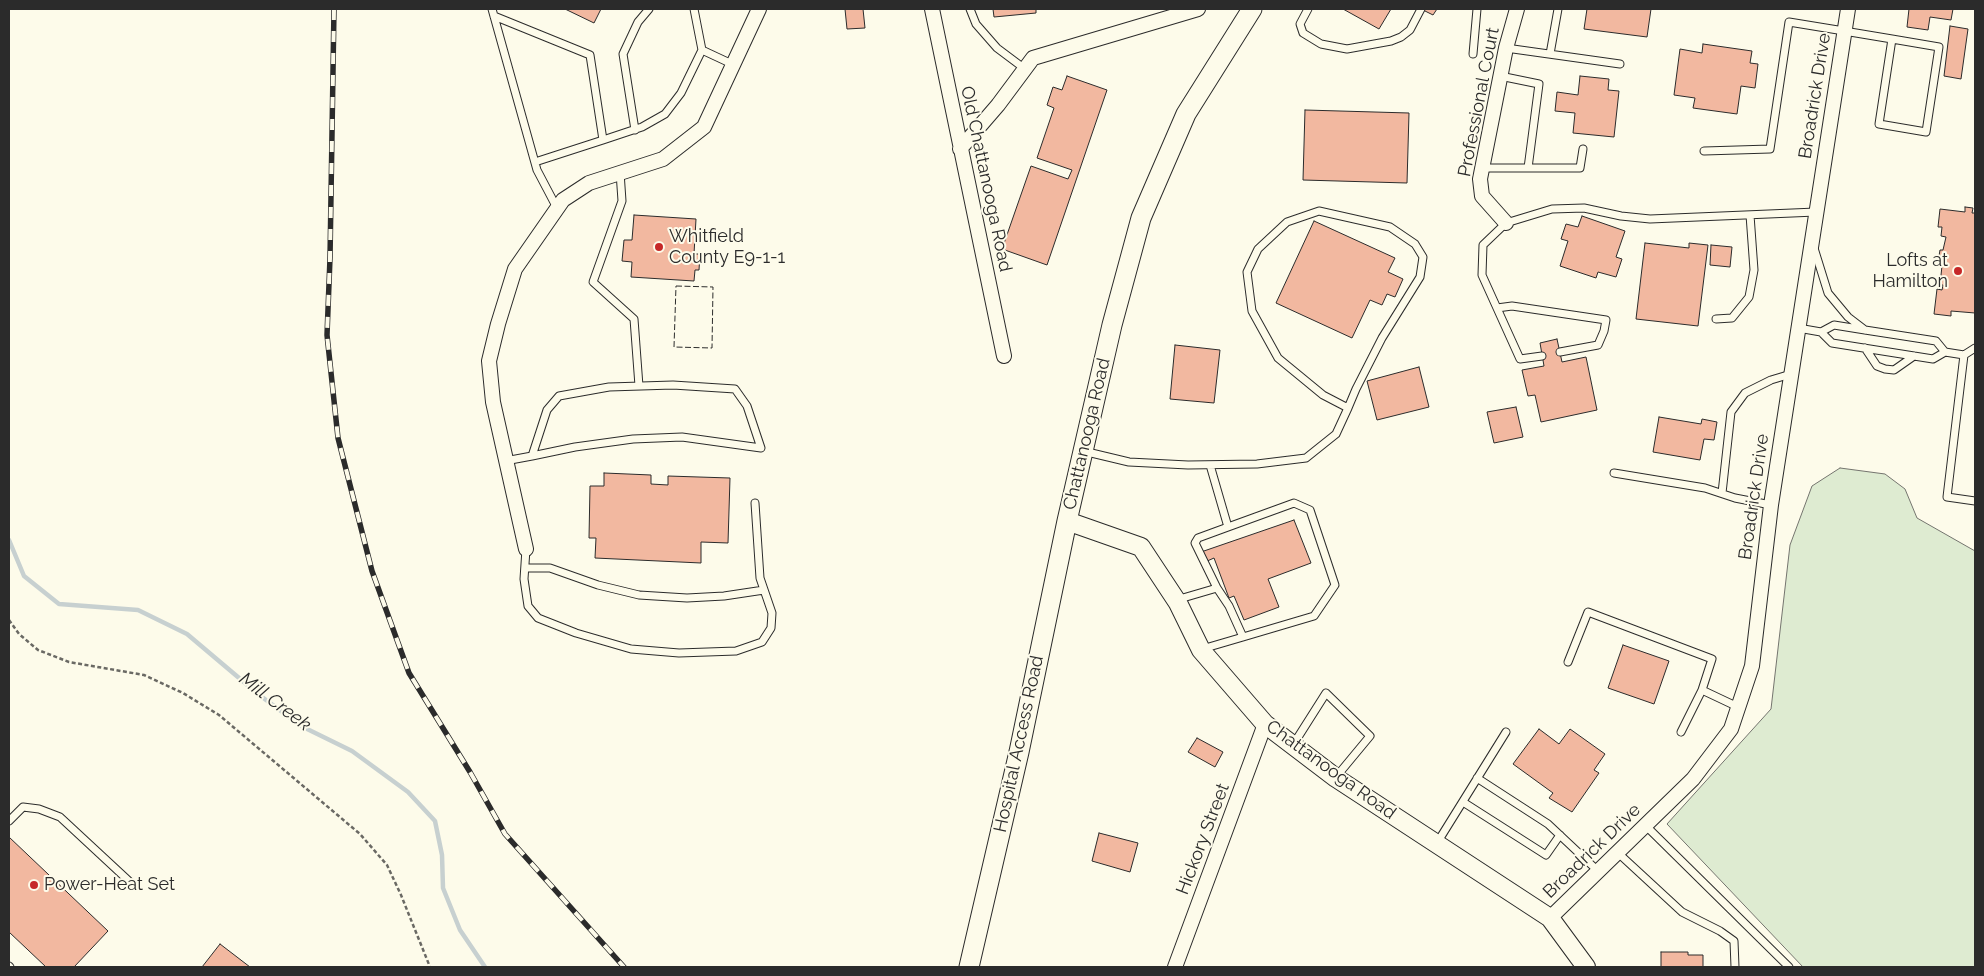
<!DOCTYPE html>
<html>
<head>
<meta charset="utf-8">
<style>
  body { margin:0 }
  #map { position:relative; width:1984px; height:976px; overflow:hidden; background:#fdfbea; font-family:Raleway,sans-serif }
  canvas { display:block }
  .frame { position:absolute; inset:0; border:10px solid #2b2b2b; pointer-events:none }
</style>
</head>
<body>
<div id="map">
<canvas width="1984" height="976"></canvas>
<div class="frame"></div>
</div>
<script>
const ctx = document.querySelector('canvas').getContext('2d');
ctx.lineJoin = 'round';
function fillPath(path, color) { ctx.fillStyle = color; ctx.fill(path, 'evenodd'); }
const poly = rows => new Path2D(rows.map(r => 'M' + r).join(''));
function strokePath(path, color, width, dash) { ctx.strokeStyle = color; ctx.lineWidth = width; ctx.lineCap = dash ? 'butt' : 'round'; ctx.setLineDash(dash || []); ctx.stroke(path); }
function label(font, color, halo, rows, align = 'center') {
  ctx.font = font + ' Raleway,sans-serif'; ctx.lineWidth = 4; ctx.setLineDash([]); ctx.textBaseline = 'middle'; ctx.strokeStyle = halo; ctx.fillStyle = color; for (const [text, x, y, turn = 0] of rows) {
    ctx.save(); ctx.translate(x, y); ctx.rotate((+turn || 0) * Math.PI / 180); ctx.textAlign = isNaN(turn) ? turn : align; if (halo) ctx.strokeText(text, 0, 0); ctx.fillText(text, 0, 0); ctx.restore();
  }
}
const green = poly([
  [1840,468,1885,474,1905,489,1917,518,1975,551,1975,967,1803,967,1667,824,1771,709,1790,545,1812,486,1840,468]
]);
fillPath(green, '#deebd1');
strokePath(green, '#74746e', 1);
strokePath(poly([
  [9,540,24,576,59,604,138,610,187,634,258,694,301,726,352,751,408,792,435,821,442,855,443,888,460,930,485,967]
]), '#c7d0d0', 4.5);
const building = poly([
  [565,9,601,9,594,23,565,9],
  [845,9,863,9,865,28,847,29,845,9],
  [993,9,1036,9,1036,13,994,17,993,9],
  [1343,9,1391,9,1379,29,1343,9],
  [1421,9,1437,9,1433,15,1421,9],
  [1587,9,1651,9,1647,37,1584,29,1587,9],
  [1909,9,1953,9,1951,20,1930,17,1928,30,1907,27,1909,9],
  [1950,26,1968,29,1961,79,1944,76,1950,26],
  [1703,44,1752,51,1750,63,1758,64,1755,88,1741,86,1737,114,1693,108,1695,98,1674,95,1680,49,1702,53,1703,44],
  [1067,76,1107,90,1047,265,1002,249,1031,166,1068,179,1072,170,1037,158,1054,108,1047,105,1053,87,1062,90,1067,76],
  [1580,76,1609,79,1608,90,1619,91,1614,137,1573,133,1575,113,1555,111,1557,92,1578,95,1580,76],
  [1305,110,1409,113,1407,183,1303,180,1305,110],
  [1965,207,1973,208,1972,213,1975,213,1975,313,1951,311,1951,316,1934,314,1937,289,1942,290,1943,285,1940,285,1943,256,1939,256,1940,250,1943,250,1946,237,1941,236,1942,227,1938,227,1940,209,1965,212,1965,207],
  [634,215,696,219,694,254,700,254,699,270,695,270,694,281,631,277,632,262,622,261,624,240,632,240,634,215],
  [1582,216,1625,231,1616,257,1622,259,1616,277,1598,272,1596,278,1560,266,1568,241,1561,239,1566,224,1578,227,1582,216],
  [1314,221,1395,258,1388,272,1403,279,1395,297,1387,294,1382,305,1370,300,1352,338,1276,303,1314,221],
  [1645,243,1689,248,1689,243,1708,245,1698,326,1636,319,1645,243],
  [1711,245,1732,247,1730,267,1710,265,1711,245],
  [1557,339,1562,362,1586,357,1597,410,1541,422,1535,395,1528,396,1522,370,1544,366,1540,343,1557,339],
  [1175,345,1220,350,1214,403,1170,399,1175,345],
  [1419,367,1429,407,1377,420,1367,381,1419,367],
  [1516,407,1523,437,1494,443,1487,412,1516,407],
  [1659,417,1701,424,1702,419,1717,422,1714,440,1704,439,1700,460,1653,452,1659,417],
  [604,473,651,475,651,484,668,485,668,476,730,478,728,543,701,542,701,563,595,558,596,538,589,538,590,486,604,486,604,473],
  [1294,520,1311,563,1268,579,1279,607,1244,620,1234,596,1229,598,1214,558,1205,562,1201,552,1294,520],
  [1623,645,1669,661,1654,704,1608,688,1623,645],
  [1539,729,1559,744,1570,729,1605,754,1594,770,1599,773,1572,812,1549,798,1553,793,1513,764,1539,729],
  [1197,738,1223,752,1215,767,1188,752,1197,738],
  [1099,833,1138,843,1130,872,1092,861,1099,833],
  [9,837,108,931,74,967,46,967,9,932,9,837],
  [220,944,250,967,202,967,220,944],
  [1661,952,1688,952,1688,955,1703,955,1703,967,1661,967,1661,952]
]);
fillPath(building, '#f2b8a0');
strokePath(building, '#2b2b2b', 1);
const service = poly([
  [492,9,537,170,557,208],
  [694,9,702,50],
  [970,9,976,24,997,48,1025,69],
  [1308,9,1300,24,1303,33,1321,44,1347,49,1391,41,1401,37,1410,30,1421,9],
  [494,16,590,55,603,140,535,162],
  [1506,48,1620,64],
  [1473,54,1477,9],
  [1550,54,1558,9],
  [1500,76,1539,84,1528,168],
  [635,130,623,54,638,22,649,9],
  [603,140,642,127,665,114,681,93,702,50,732,64],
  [1704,151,1770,149,1789,22,1844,31,1892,39,1939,47,1926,132,1879,124,1892,39],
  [1483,168,1580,168,1583,149],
  [620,172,622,201,593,282,634,319,639,386],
  [1814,248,1828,293,1848,317,1865,330],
  [1497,308,1512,306,1606,320,1604,331,1598,345,1560,352],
  [1716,319,1732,318,1749,297,1754,270,1750,215],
  [1798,328,1821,332,1832,343,1933,359,1945,352,1964,355,1947,497,1975,501],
  [1821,332,1834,325,1865,330,1936,341,1945,352],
  [1865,348,1877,366,1885,369,1894,370,1914,356],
  [1964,355,1975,348],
  [1542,356,1520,359,1482,275,1483,245,1506,223,1552,209,1584,208,1621,216,1650,219,1816,212],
  [1083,451,1129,462,1188,465,1257,464,1306,458,1336,434,1348,408,1356,389,1382,338,1420,277,1423,257,1415,244,1390,227,1319,211,1287,222,1258,249,1247,272,1252,311,1278,358,1323,395,1348,408],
  [505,461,532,456,575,447,633,439,682,437,761,448,747,406,735,389,673,385,609,387,559,396,547,410,532,456],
  [1210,465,1228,527,1198,538,1195,543,1217,588,1229,606,1243,637,1314,616,1335,585,1310,510,1294,503,1228,527],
  [1614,473,1705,488,1735,498,1771,505],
  [1722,493,1731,412,1745,393,1771,380,1791,374],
  [526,549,524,579,528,606,538,618,576,633,631,649,679,653,736,651,762,642,771,628,772,613,760,578,755,503],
  [526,568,550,568,598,585,639,595,687,598,724,596,764,590],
  [1176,600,1217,588],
  [1202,649,1243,637],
  [1568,662,1588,612,1712,659,1702,690,1738,707],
  [1681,732,1702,690],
  [1293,745,1326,693,1370,736,1336,777],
  [1477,778,1548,824,1598,871],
  [1463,802,1546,855,1560,835],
  [9,821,23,807,39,809,60,817,130,882],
  [1645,825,1789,967],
  [1437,843,1506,732],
  [1617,852,1682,912,1720,931,1734,941,1735,967],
  [9,966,10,967]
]);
const minor = poly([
  [932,9,1004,356],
  [960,149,998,105,1033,58,1198,9],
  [1506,223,1482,196,1480,179,1506,48,1517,9],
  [526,549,493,402,489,361,498,324,515,269,563,200,589,183,663,159,704,127,759,9],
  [1550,918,1693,779,1731,729,1752,666,1771,505,1848,9],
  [1175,967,1265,724]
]);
const tertiary = poly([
  [1067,521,1141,547,1178,603,1201,650,1265,724,1336,778,1550,918,1586,967]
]);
const secondary = poly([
  [969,967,1019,752,1067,521,1112,325,1141,218,1186,114,1252,9]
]);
strokePath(service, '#2b2b2b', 9);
strokePath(minor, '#2b2b2b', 16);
strokePath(tertiary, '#2b2b2b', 20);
strokePath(secondary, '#2b2b2b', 21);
strokePath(poly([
  [9,620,19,634,38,650,69,662,144,675,183,693,219,715,360,834,387,865,401,895,430,967]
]), '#6a6964', 2.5, [4, 2.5]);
strokePath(service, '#fdfbea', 7);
strokePath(minor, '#fdfbea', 14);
strokePath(tertiary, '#fdfbea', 18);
strokePath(secondary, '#fdfbea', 19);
const rail = poly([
  [334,9,330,258,327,335,338,438,372,571,409,673,470,772,505,834,624,967]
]);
strokePath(rail, '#2b2b2b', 5.5);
strokePath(rail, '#fdfbea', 4, [11]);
strokePath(poly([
  [676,286,713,287,712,348,674,347,676,286]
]), '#2b2b2b', 1, [6, 2.5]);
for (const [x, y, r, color] of [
  [659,247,5,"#c62828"],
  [1958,271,5,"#c62828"],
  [34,885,5,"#c62828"]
]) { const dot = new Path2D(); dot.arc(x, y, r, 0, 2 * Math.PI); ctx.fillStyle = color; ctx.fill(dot); strokePath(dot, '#fdfbea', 2); }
label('18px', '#2b2b2b', '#fdfbea', [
  ["Broadrick Drive",1815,96,-81],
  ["Professional Court",1479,102,-79],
  ["Old Chattanooga Road",986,179,78],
  ["Chattanooga Road",1087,434,-77],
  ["Broadrick Drive",1754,497,-82],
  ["Hospital Access Road",1019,744,-78],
  ["Chattanooga Road",1331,770,36],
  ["Hickory Street",1203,839,-69],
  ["Broadrick Drive",1592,851,-44]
]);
label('18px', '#2b2b2b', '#fdfbea', [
  ["Whitfield",669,237],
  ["County E9-1-1",669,258],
  ["Lofts at",1948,261,"right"],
  ["Hamilton",1948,282,"right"],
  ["Power-Heat Set",44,885]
], 'left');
label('italic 19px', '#2b2b2b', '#fdfbea', [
  ["Mill Creek",275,702,37]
]);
</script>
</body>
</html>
